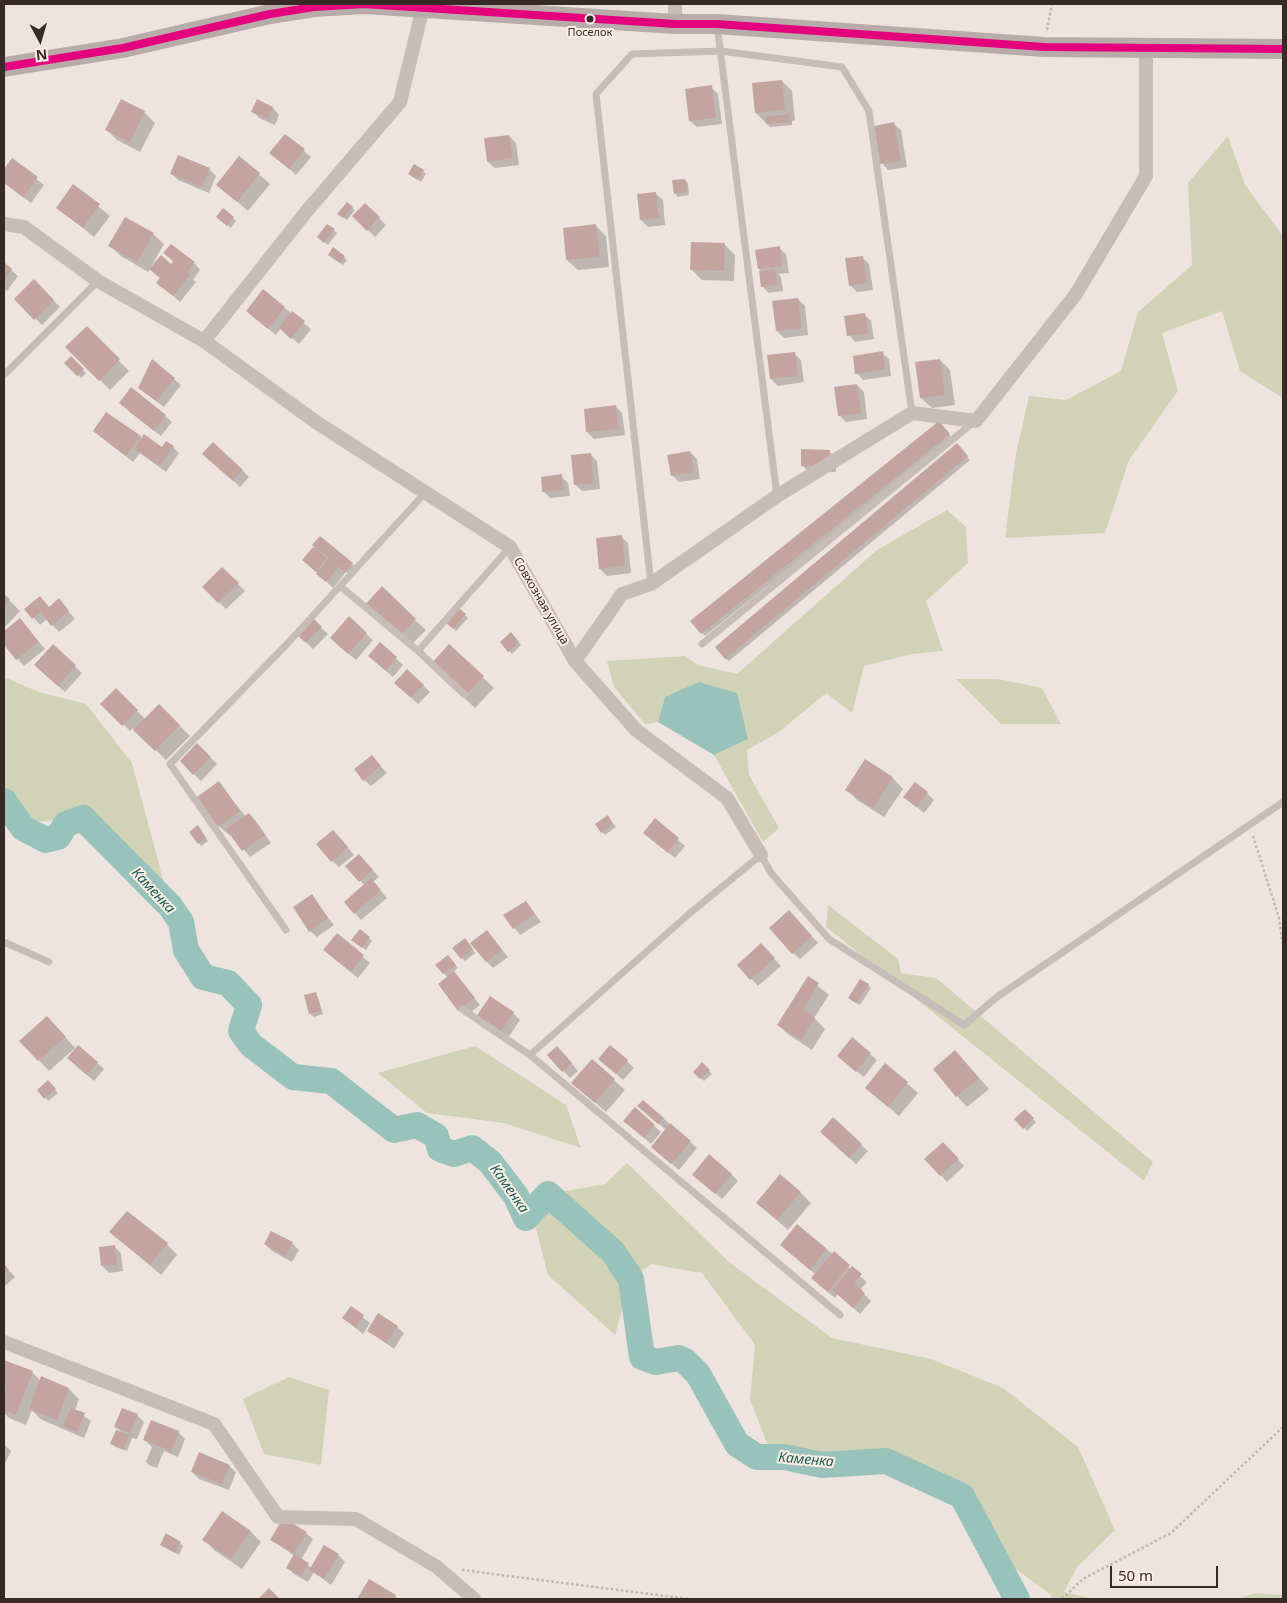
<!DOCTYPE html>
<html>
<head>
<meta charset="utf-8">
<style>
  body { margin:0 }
  #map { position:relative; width:1287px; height:1603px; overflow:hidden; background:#eee4df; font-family:"Noto Sans",sans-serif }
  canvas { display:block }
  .frame { position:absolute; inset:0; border:5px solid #372926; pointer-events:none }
  .north { position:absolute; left:15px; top:15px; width:50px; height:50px; -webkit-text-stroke:4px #fbeee5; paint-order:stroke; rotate:174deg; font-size:14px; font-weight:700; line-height:20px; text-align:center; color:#372926 }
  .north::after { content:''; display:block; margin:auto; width:18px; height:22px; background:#372926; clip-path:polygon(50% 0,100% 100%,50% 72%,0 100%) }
  .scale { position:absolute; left:1110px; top:1566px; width:108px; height:22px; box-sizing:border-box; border:2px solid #372926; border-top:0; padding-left:6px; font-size:15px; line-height:18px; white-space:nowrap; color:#372926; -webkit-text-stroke:4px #fbeee5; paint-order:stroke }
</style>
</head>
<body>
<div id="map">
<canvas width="1287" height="1603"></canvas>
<div class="frame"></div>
<div class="north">N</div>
<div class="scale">50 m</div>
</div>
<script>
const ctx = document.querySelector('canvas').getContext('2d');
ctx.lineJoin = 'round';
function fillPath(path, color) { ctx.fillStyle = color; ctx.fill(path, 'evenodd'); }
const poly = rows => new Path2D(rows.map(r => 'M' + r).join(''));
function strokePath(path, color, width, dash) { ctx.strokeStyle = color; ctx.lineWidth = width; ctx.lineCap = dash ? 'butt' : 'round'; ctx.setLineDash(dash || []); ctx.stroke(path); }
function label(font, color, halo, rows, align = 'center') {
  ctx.font = font + ' "Noto Sans",sans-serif'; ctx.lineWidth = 4; ctx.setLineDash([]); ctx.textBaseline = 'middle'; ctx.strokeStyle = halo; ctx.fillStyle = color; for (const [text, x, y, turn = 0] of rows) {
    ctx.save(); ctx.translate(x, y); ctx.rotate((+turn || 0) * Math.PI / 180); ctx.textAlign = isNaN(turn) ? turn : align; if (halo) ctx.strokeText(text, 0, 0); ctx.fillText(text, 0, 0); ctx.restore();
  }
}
fillPath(poly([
  [1228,136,1245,185,1283,236,1283,398,1240,371,1222,311,1162,333,1178,391,1129,460,1105,533,1005,538,1016,453,1029,396,1066,400,1121,371,1138,312,1192,265,1188,183],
  [947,510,966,527,968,563,926,601,943,651,912,654,864,666,852,713,826,693,779,732,747,750,749,775,779,828,763,842,714,755,748,739,665,697,658,722,645,724,614,687,607,661,685,656,698,665,737,674,877,550],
  [4,677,39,692,86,704,132,763,170,906,83,818,4,824],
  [956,679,998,679,1042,688,1061,724,1001,724],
  [828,905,898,959,901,973,936,978,1153,1162,1144,1181,826,927],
  [475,1046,566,1105,581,1148,504,1123,427,1113,378,1073],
  [627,1163,730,1263,832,1338,931,1359,1003,1388,1078,1447,1115,1530,1077,1567,1064,1592,1094,1599,1051,1599,1051,1595,1001,1558,962,1496,886,1461,822,1465,767,1443,750,1400,755,1345,702,1273,651,1264,631,1279,615,1335,548,1275,533,1217,548,1194,605,1184],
  [289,1377,329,1390,321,1465,264,1454,243,1399],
  [1254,1593,1283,1595,1283,1599,1238,1599]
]), '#d2d2b7');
fillPath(poly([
  [699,682,737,693,748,739,714,755,658,722,665,697]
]), '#99c2bb');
fillPath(poly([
  [782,81,792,91,795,120,792,121,792,125,770,127,756,113],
  [711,87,718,94,722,124,697,127,690,121],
  [258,101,273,108,279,115,275,125,259,118,253,111],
  [144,112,155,123,140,152,117,140,107,130],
  [894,124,901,130,907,167,888,170,882,163],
  [285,135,311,157,296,175,271,153],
  [509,136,516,143,519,165,495,168,488,162],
  [239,157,270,184,248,211,218,185],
  [12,160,44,185,31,203,4,183,4,171],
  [209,169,216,176,209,193,178,180,171,173],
  [423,171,426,174,421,182,413,177],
  [685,180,688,183,689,195,678,197,675,193],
  [73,186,110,216,94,237,58,208],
  [656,194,663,200,665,225,648,227,641,220,639,195],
  [347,204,355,210,347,220,342,216],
  [365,204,386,225,375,237,354,216],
  [223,210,236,221,231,228,221,220],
  [328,225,337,233,328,245,322,240],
  [595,225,606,236,609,267,578,270,567,260],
  [153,234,164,244,148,272,121,256,110,246],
  [724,244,735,255,734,281,702,280,691,269],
  [779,248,786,254,789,273,778,274,781,277,783,291,769,293,762,286,762,272,759,269],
  [344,257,347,260,343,265,332,258],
  [862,257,869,264,873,290,857,292,850,285],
  [194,263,200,270,193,280,196,282,180,302,158,283],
  [4,264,18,276,7,291,4,289],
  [34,281,60,307,42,325,15,299],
  [263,291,311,329,299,344,281,328,276,335,254,317],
  [798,299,805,306,808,335,784,338,777,331,774,302],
  [864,314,871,321,874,339,855,342,849,335],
  [87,328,129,371,110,390,67,347],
  [794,353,801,360,804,382,778,386,771,379],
  [882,353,889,359,891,376,863,380,857,373],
  [71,358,86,373,81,378,66,363],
  [940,360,950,370,955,405,932,408,921,398,916,363],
  [174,379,181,385,164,407,139,388],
  [857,385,864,392,867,419,846,422,839,415],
  [615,406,622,413,625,435,594,439,587,432],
  [127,410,165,416,172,422,161,436],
  [942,425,952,438,705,636,702,633,692,621],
  [101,437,140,437,162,449,173,447,179,453,166,472,140,453,133,462],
  [960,448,970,460,729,661,726,659,716,647],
  [829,451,836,458,836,472,809,472,802,465],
  [690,452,697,459,700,479,679,482,672,475],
  [590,454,597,461,600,489,582,491,575,484],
  [211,460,243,471,249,477,240,487],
  [561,476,568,483,570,496,550,498,543,491],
  [621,537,628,543,631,573,607,576,600,569],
  [316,546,352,564,358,570,352,578,346,572,333,588,304,560],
  [222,568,245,591,226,609,203,587],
  [4,595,20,611,4,628],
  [59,600,75,619,59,632,47,619,40,625,26,609,49,608],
  [457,608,468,618,456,631,446,621],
  [377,615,415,620,426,630,410,646],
  [20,620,45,649,24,666,4,643,4,632],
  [313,620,328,634,313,649,299,635],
  [366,634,373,640,356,660,338,645],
  [511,634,521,645,512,654,501,642],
  [380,644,403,665,393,677,377,663],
  [53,646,82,673,65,692,42,672],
  [449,646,494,688,475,708,441,676],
  [407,671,430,692,418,704,396,683],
  [116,690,145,719,159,705,190,736,166,760,133,728,130,731,102,704],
  [198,745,217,764,201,781,181,761],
  [372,757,387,773,371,786,364,780],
  [866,761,893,778,903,789,884,817,857,800,847,789],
  [219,783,246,817,249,814,256,821,271,843,250,857,232,835,230,836,219,826],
  [927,793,934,800,924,813,912,803],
  [610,820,616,827,605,835,602,832],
  [655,820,685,846,675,858,651,839],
  [201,830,208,841,201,846,199,843],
  [340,838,354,855,339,867,332,861],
  [365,862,379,877,373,882,387,898,361,920,355,913,365,886,347,866],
  [311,896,334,925,317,937,310,931],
  [526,902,541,922,520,935,505,916],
  [796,919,818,943,800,959,793,953],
  [360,931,372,941,366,950,356,943],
  [487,931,508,957,493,968,487,962],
  [337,935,370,963,358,978,332,957],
  [467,942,475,953,465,961,462,958],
  [768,952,781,966,758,986,739,965],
  [451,959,458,968,453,972,480,1005,466,1016,459,1010,448,978,437,965],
  [808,978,829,995,814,1018,825,1029,812,1050,789,1035,778,1025],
  [868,985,871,988,860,1005,852,1001],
  [315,994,318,997,323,1014,314,1017,310,1014],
  [513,1013,520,1020,505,1042,482,1027],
  [57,1028,75,1048,49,1071,21,1041],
  [852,1039,877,1060,864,1077,845,1062],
  [79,1047,104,1069,94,1081,75,1065],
  [955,1051,989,1089,967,1107,957,1096],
  [564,1054,578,1071,570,1078,549,1055],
  [600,1059,627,1061,634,1068,623,1080],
  [702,1064,712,1074,704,1081,694,1072],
  [886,1065,918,1093,899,1116,878,1098],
  [614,1080,625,1090,606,1112,584,1093],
  [51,1085,58,1093,48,1101,39,1090],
  [635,1109,661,1132,651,1144,632,1127],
  [1025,1111,1036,1122,1027,1131,1016,1119],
  [646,1113,663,1118,697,1148,679,1170,659,1153,666,1130],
  [828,1138,861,1145,868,1151,856,1164],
  [943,1143,964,1166,947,1182,926,1159],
  [731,1174,738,1181,722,1199,701,1181],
  [800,1192,811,1203,788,1230,757,1203],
  [798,1226,867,1282,860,1290,871,1301,860,1314,838,1294,835,1298,819,1285,813,1278,816,1275,782,1245],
  [111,1232,167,1244,177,1255,161,1275],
  [292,1243,299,1250,292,1262,272,1251,265,1244],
  [115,1247,121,1253,123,1271,109,1273,102,1266],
  [4,1265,15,1277,4,1287],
  [351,1308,370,1323,363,1334,344,1318],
  [397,1327,404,1333,394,1349,369,1331],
  [4,1361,32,1372,41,1381,42,1378,69,1389,79,1399,75,1410,91,1421,84,1438,40,1419,32,1410,26,1425,9,1418,4,1413,6,1389,4,1387],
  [137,1415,144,1422,137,1439,132,1438,127,1451,115,1447,112,1444,123,1434,116,1427],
  [178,1432,185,1439,178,1457,164,1451,157,1468,149,1465,146,1462,152,1447,145,1440],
  [4,1444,11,1451,4,1466],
  [229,1466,236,1472,229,1490,199,1479,192,1472],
  [250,1531,261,1542,242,1569,214,1550,204,1539],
  [306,1533,313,1539,301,1560,312,1568,338,1555,345,1562,331,1585,314,1572,308,1582,294,1574,288,1568,294,1556,272,1539],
  [180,1543,183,1546,179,1555,165,1547],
  [370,1581,395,1596,399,1599,359,1599],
  [269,1590,279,1599,260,1599]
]), '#0003');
strokePath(poly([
  [4,801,23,828,46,840,58,837,66,824,83,818,170,906,181,922,186,950,203,977,228,983,249,1005,241,1031,251,1045,293,1077,331,1081,394,1130,417,1125,436,1136,440,1149,454,1154,472,1148,490,1162,516,1196,526,1218,548,1194,613,1252,631,1279,642,1357,656,1362,678,1358,685,1361,698,1374,737,1444,757,1457,784,1457,822,1465,886,1461,962,1496,1017,1599]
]), '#99c2bb', 26);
fillPath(poly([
  [782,80,785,110,755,113,752,83],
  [712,85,716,118,689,121,685,89],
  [121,99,145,111,130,142,105,130],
  [257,99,273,107,268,119,251,112],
  [789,114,790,122,766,124,765,117],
  [894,122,901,161,880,164,874,126],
  [285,134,305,149,289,169,269,153],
  [509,135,513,158,487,162,484,138],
  [178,155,210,168,202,187,170,174],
  [239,156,260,173,237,202,216,185],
  [12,158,38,177,23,197,4,183,4,169],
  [414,164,424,170,418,180,408,174],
  [685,179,687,192,674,194,672,180],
  [73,184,100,204,83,228,56,208],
  [656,192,659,218,640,220,637,194],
  [347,202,353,207,343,218,337,214],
  [365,203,380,217,367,231,352,216],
  [223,208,234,217,227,226,216,217],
  [125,217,154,233,137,262,108,246],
  [327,224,335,229,324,243,317,237],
  [596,224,600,257,566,260,563,228],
  [691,242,725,243,724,271,690,270],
  [171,244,195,262,187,272,190,275,173,296,156,283,160,278,149,269,161,255,171,264,173,261,163,253],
  [780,246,782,266,758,269,755,250],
  [333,247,345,256,340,263,328,255],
  [863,256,867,283,849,286,845,258],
  [4,262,12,269,4,281],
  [775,269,777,285,761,287,759,271],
  [34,279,54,300,34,320,14,299],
  [263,289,285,307,268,329,246,311],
  [798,298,802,328,776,331,772,301],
  [292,311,305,321,291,339,279,328],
  [865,313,868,333,847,336,844,316],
  [87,326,120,359,99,381,65,347],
  [883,351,885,369,855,374,853,356],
  [795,352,798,376,770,379,767,355],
  [71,356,84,369,77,376,64,363],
  [152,359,175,378,156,401,138,388],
  [940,359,945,395,920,398,915,362],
  [857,384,861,413,838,416,834,387],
  [131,387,166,415,154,431,119,403],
  [616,405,619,429,586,432,584,409],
  [106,412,141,436,126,456,93,431],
  [939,421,950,434,701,634,690,621],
  [144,434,162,447,166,441,174,446,159,466,134,449],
  [213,442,243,470,233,481,202,454],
  [957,443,968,456,725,659,715,647],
  [801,449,830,450,829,466,801,466],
  [690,451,694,472,671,476,667,455],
  [591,453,594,483,574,485,571,455],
  [562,474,563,490,542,492,541,477],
  [622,535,625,566,599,569,596,538],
  [320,536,353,563,345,572,334,563,338,567,326,582,316,574,329,558,312,545],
  [313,547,327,558,316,572,302,560],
  [222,567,239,583,218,603,202,587],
  [382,586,416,619,399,637,365,605],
  [4,594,10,599,4,606],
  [40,596,49,607,59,598,69,611,51,626,41,612,32,619,24,609],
  [457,606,466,614,453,629,444,621],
  [349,616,367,633,348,654,330,638],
  [20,618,39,642,16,660,4,645,4,631],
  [313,618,322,627,306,643,297,635],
  [511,632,519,642,508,652,500,642],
  [380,642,397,657,386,671,368,656],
  [53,644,76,665,58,686,34,665],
  [449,644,484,676,463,698,429,666],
  [407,669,424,685,411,698,394,683],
  [116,688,138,710,122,726,100,704],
  [159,704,180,725,155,751,133,730],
  [197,743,211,757,193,775,180,761],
  [372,755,381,766,363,781,354,769],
  [865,759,893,777,873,808,845,790],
  [219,781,240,811,218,827,197,797],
  [915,782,928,792,916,807,903,797],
  [249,813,265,835,242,851,226,829],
  [608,815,613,824,601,833,595,824],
  [655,818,679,838,668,853,643,833],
  [198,825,206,838,198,844,189,832],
  [333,830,348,847,331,862,316,844],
  [359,854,373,870,359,882,345,866],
  [371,878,381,890,354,914,344,902],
  [312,894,328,918,309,932,293,907],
  [526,901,535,914,513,929,503,915],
  [789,910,812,936,792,954,769,928],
  [360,929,370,937,362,948,351,940],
  [487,930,502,950,486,962,470,943],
  [337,933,364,955,351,972,323,950],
  [465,938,473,949,461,959,452,948],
  [761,943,775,958,750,980,737,965],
  [448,955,456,965,443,974,435,965],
  [454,971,475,998,458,1011,438,984],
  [808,976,819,983,803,1010,815,1018,801,1040,777,1025],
  [860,979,869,984,856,1003,848,998],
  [316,992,321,1011,309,1014,304,995],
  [490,996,514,1012,498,1036,474,1020],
  [47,1016,66,1037,38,1061,19,1041],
  [852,1037,871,1053,856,1072,837,1056],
  [78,1045,98,1062,87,1075,67,1058],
  [610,1045,628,1060,616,1074,598,1059],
  [557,1046,572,1063,562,1072,547,1055],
  [955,1050,979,1078,956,1097,933,1069],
  [592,1059,615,1079,595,1103,571,1083],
  [702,1062,710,1070,700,1079,693,1072],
  [885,1063,908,1082,888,1107,865,1088],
  [48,1080,56,1089,44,1099,37,1090],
  [643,1100,664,1118,658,1124,637,1106],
  [635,1107,655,1125,644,1138,623,1121],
  [1025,1109,1034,1118,1023,1129,1014,1119],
  [833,1117,862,1144,849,1158,820,1132],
  [670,1123,691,1141,671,1164,651,1147],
  [943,1142,959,1159,940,1176,924,1159],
  [709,1154,732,1174,715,1194,692,1175],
  [780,1174,801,1192,777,1220,756,1203],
  [127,1211,168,1243,150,1265,109,1232],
  [797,1224,827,1249,810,1270,780,1245],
  [271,1231,293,1242,285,1256,264,1244],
  [115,1245,117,1265,101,1266,99,1247],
  [834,1251,850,1265,828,1292,811,1278],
  [4,1263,9,1270,4,1274],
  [852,1266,862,1274,854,1283,865,1293,853,1308,832,1290],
  [351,1306,364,1315,356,1328,342,1318],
  [378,1313,398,1326,386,1343,367,1331],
  [4,1360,33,1371,16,1415,4,1410,4,1391,6,1385,4,1384],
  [41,1376,69,1388,57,1420,29,1409],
  [71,1408,85,1413,77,1432,63,1426],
  [122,1408,138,1414,130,1433,114,1427],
  [151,1420,179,1431,171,1451,143,1440],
  [116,1430,129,1435,124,1449,110,1444],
  [199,1452,230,1465,222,1484,191,1472],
  [222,1511,251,1531,231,1559,202,1540],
  [283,1518,307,1532,294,1554,270,1540],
  [166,1533,181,1542,175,1553,160,1545],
  [324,1545,339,1554,324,1579,309,1570],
  [294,1554,309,1563,301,1576,286,1568],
  [369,1579,396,1595,393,1599,357,1599],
  [269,1588,279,1598,258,1599]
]), '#c3a49f');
strokePath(poly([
  [1047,30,1052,4],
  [1253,836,1279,918,1283,946],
  [462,1570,689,1599],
  [1062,1599,1083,1579,1171,1533,1283,1427]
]), '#bfb5b1', 2.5, [2.5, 2.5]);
strokePath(poly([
  [717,25,777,496],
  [4,375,98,281],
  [651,584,596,94,632,54,721,51,842,67,869,111,912,413],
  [340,586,418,651,464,694],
  [702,644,974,422],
  [418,651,510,547],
  [286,930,170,764,287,644,425,493],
  [4,942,49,962],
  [462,1009,530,1055],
  [840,1315,530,1055,690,913,761,855,771,873,829,939,964,1025,997,997,1283,802]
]), '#c6bcb8', 7);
strokePath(poly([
  [675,4,675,24],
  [4,224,24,227,98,281,204,341,316,422,510,547,575,661,636,730,727,798,761,855],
  [204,341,306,212,400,102,423,7],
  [575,661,622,594,651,584,777,496,912,413,976,421,1076,294,1146,176,1146,48],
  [4,1342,214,1424,278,1517,356,1519,437,1567,474,1599]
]), '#c6bcb8', 14);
strokePath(poly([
  [4,67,123,48,270,14,314,7,364,4,675,24,717,24,1044,47,1283,49]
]), '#b7aca9', 20);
strokePath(poly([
  [4,67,123,48,270,14,314,7,364,4,675,24,717,24,1044,47,1283,49]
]), '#e5007d', 8);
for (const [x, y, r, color] of [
  [590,19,4.5,"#372926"]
]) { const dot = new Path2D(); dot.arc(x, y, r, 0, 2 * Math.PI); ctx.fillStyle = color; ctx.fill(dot); strokePath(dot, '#fbeee5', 2); }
label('11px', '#372926', '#fbeee5', [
  ["Поселок",590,33]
]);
label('12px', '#372926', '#fbeee5', [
  ["Совхозная улица",541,601,60]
]);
label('italic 14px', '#185d57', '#fbeee5', [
  ["Каменка",153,891,47],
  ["Каменка",509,1189,55],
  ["Каменка",806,1460,5]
]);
</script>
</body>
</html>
